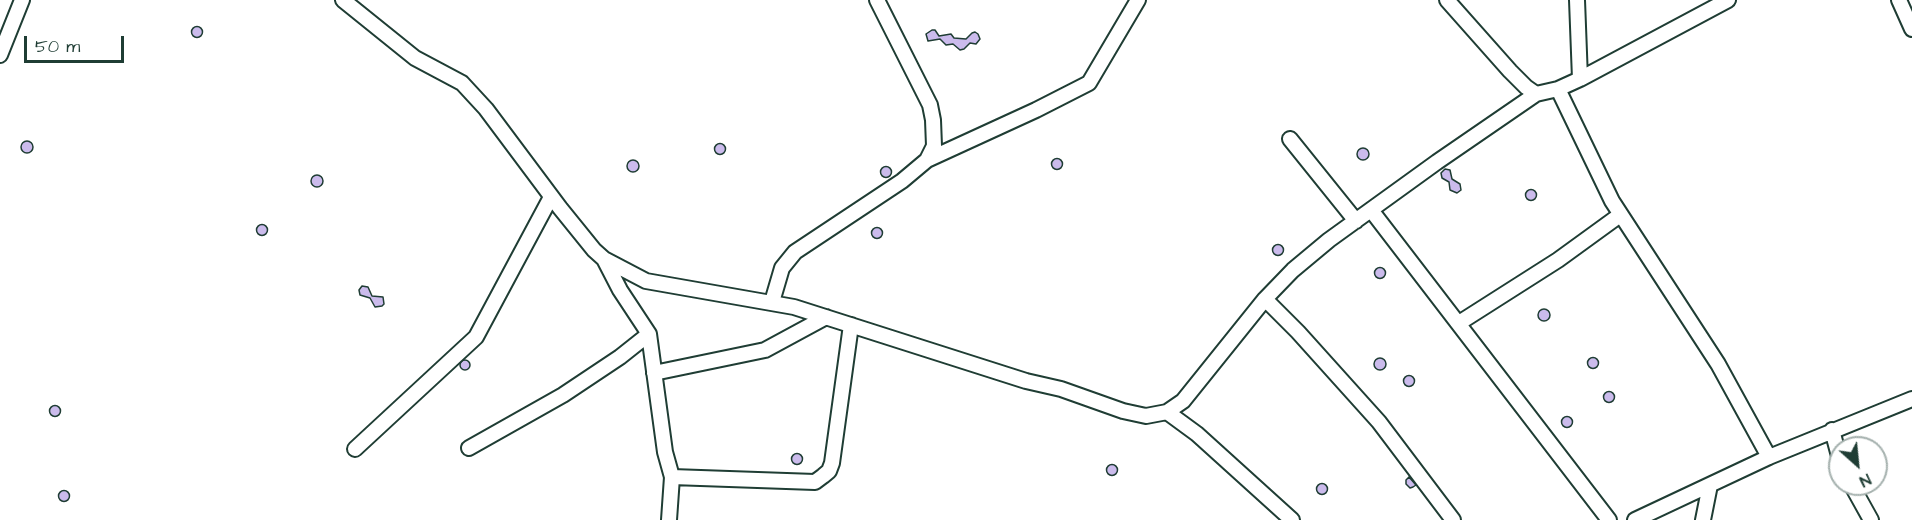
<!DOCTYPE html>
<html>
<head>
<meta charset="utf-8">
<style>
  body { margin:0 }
  #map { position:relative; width:1912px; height:520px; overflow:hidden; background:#fff; font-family:"Architects Daughter",sans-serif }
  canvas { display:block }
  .north { position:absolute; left:1828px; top:436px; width:60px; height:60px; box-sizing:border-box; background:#fff; border:2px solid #a5b1ae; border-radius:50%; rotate:153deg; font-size:16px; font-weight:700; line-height:24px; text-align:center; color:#1f3d34 }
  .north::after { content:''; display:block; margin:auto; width:21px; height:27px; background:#1f3d34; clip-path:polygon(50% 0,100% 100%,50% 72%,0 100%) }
  .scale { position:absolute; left:24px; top:36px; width:100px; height:27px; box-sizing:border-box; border:3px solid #1f3d34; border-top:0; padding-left:8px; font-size:18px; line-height:21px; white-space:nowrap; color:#1f3d34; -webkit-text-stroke:4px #fff; paint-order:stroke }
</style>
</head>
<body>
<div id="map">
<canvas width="1912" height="520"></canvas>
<div class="north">N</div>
<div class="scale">50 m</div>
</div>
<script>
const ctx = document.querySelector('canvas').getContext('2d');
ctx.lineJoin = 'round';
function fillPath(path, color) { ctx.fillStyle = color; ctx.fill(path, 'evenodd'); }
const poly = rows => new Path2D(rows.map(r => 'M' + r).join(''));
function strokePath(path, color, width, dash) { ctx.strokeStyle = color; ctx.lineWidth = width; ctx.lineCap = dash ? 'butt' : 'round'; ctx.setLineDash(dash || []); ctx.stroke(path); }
const building = poly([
  '191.5 32a5.5 5.5 0 1 1 11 0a5.5 5.5 0 1 1-11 0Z',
  [932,30,935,30,939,36,951,34,954,38,966,39,972,33,975,32,978,34,980,39,976,44,970,43,964,49,960,50,953,44,946,45,940,39,928,41,926,34,932,30],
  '21 147a6 6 0 1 1 12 0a6 6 0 1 1-12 0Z',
  '714.5 149a5.5 5.5 0 1 1 11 0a5.5 5.5 0 1 1-11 0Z',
  '1357 154a6 6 0 1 1 12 0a6 6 0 1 1-12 0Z',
  '1051.5 164a5.5 5.5 0 1 1 11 0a5.5 5.5 0 1 1-11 0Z',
  '627 166a6 6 0 1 1 12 0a6 6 0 1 1-12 0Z',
  '880.5 172a5.5 5.5 0 1 1 11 0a5.5 5.5 0 1 1-11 0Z',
  [1445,169,1450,170,1452,179,1460,184,1461,190,1457,193,1450,190,1449,182,1442,178,1441,173,1445,169],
  '311 181a6 6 0 1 1 12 0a6 6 0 1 1-12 0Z',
  '1525.5 195a5.5 5.5 0 1 1 11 0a5.5 5.5 0 1 1-11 0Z',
  '256.5 230a5.5 5.5 0 1 1 11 0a5.5 5.5 0 1 1-11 0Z',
  '871.5 233a5.5 5.5 0 1 1 11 0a5.5 5.5 0 1 1-11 0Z',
  '1272.5 250a5.5 5.5 0 1 1 11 0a5.5 5.5 0 1 1-11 0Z',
  '1374.5 273a5.5 5.5 0 1 1 11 0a5.5 5.5 0 1 1-11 0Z',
  [362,286,368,287,372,296,383,297,384,304,382,306,375,307,370,298,360,295,359,290,362,286],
  '1538 315a6 6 0 1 1 12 0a6 6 0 1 1-12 0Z',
  '1587.5 363a5.5 5.5 0 1 1 11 0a5.5 5.5 0 1 1-11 0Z',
  '1374 364a6 6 0 1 1 12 0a6 6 0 1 1-12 0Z',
  '460 365a5 5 0 1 1 10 0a5 5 0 1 1-10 0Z',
  '1403.5 381a5.5 5.5 0 1 1 11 0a5.5 5.5 0 1 1-11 0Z',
  '1603.5 397a5.5 5.5 0 1 1 11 0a5.5 5.5 0 1 1-11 0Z',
  '49.5 411a5.5 5.5 0 1 1 11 0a5.5 5.5 0 1 1-11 0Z',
  '1561.5 422a5.5 5.5 0 1 1 11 0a5.5 5.5 0 1 1-11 0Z',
  '791.5 459a5.5 5.5 0 1 1 11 0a5.5 5.5 0 1 1-11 0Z',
  '1106.5 470a5.5 5.5 0 1 1 11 0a5.5 5.5 0 1 1-11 0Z',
  [1409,477,1416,485,1413,487,1410,488,1406,484,1406,480,1409,477],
  '1316.5 489a5.5 5.5 0 1 1 11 0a5.5 5.5 0 1 1-11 0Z',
  '58.5 496a5.5 5.5 0 1 1 11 0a5.5 5.5 0 1 1-11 0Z'
]);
fillPath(building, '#cbbbec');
strokePath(building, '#1f3d34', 1.5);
const minor = poly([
  [343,0,415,58,462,83,486,109,560,208,594,250,604,259,646,281,794,307,1026,381,1061,389,1123,411,1146,416,1167,412,1183,401,1265,299,1293,270,1329,240,1437,162,1536,94,1558,89,1580,79,1728,0],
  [1447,0,1510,71,1526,87,1536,94],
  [1577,0,1580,79],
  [1899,0,1912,29],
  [0,55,22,0],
  [1558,89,1612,201,1718,364,1769,457],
  [1290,139,1356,221],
  [927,160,1036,110,1089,83,1138,0],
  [1371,210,1609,520],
  [604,259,620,290,649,334,665,452,672,477,669,520],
  [1265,299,1298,332,1379,422,1453,520],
  [772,302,782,268,795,252,902,181,927,160,934,146,933,120,930,105,877,0],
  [1459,323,1558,260,1620,215],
  [654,373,765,350,826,317],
  [1167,412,1197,434,1292,520],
  [1832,430,1840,460],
  [469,448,563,395,620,357,649,334],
  [355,449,476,337,551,197],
  [672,477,815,482,823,476,829,471,832,463,851,325],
  [1851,484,1871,520],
  [1635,520,1769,457,1912,399],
  [1703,520,1710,485]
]);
strokePath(minor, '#1f3d34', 18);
strokePath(minor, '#fff', 14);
</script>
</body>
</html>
